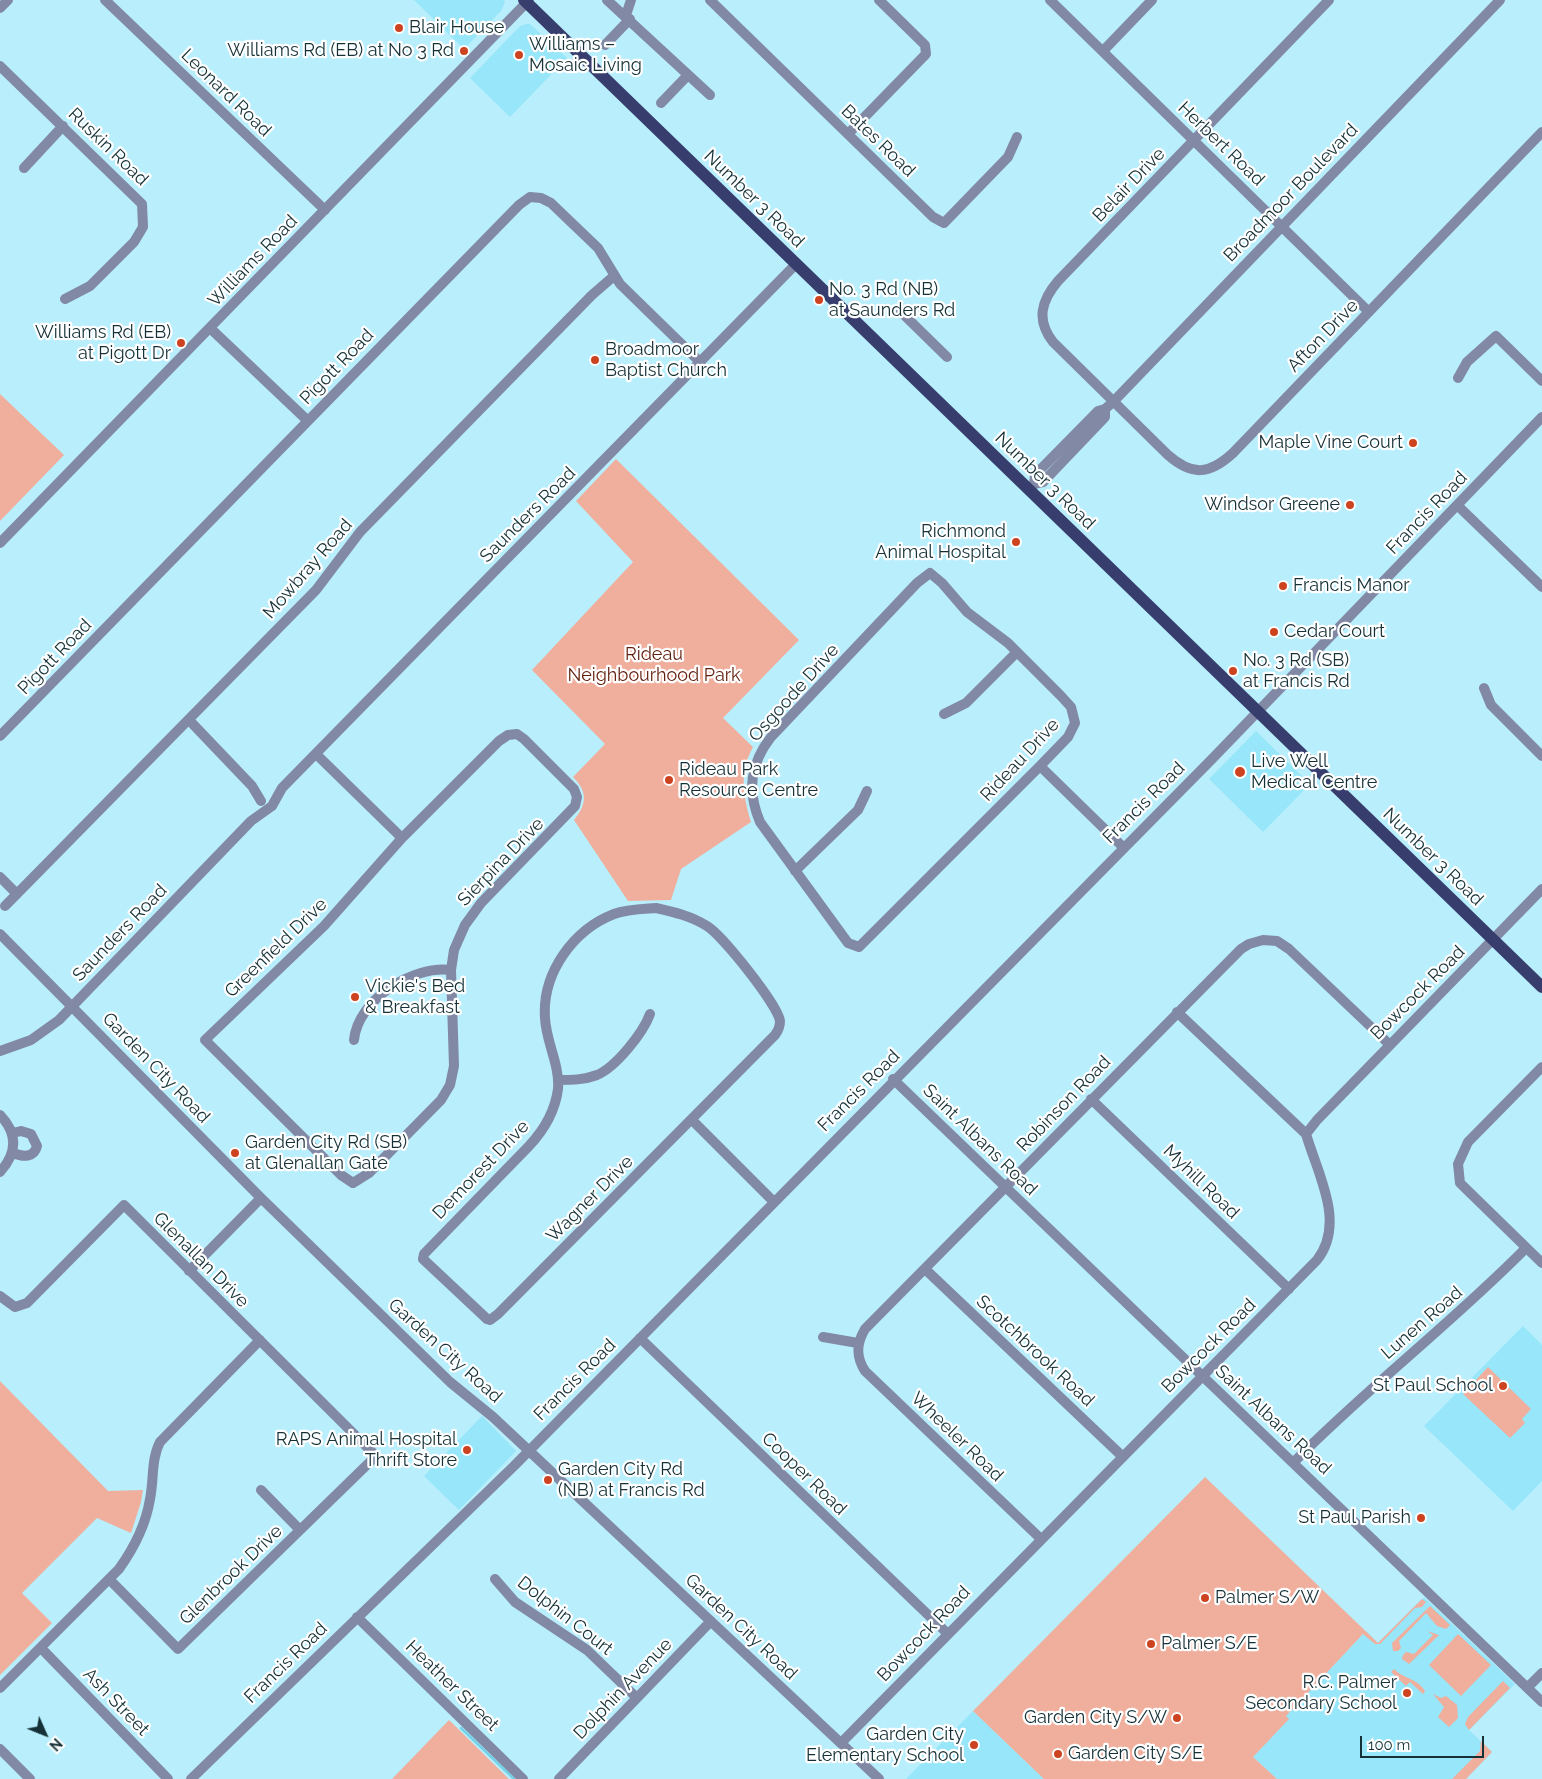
<!DOCTYPE html>
<meta charset="utf-8">
<style>
body{margin:0}
#map{position:relative;width:1542px;height:1779px;overflow:hidden;background:#b9eefc;font-family:Raleway,sans-serif}
canvas{display:block}
.north{position:absolute;left:20px;top:1709px;width:50px;height:50px;-webkit-text-stroke:4px #fff;paint-order:stroke;rotate:134deg;font-size:14px;font-weight:700;line-height:20px;text-align:center;color:#153137}
.north::after{content:'';display:block;margin:auto;width:18px;height:22px;background:#153137;clip-path:polygon(50% 0,100% 100%,50% 72%,0 100%)}
.scale{position:absolute;left:1360px;top:1736px;width:124px;height:22px;box-sizing:border-box;border:2px solid #153137;border-top:0;padding-left:6px;font-size:15px;line-height:18px;white-space:nowrap;color:#153137;-webkit-text-stroke:4px #fff;paint-order:stroke}
</style>
<div id="map">
<canvas width="1542" height="1779"></canvas>
<div class="north">N</div>
<div class="scale">100 m</div>
</div>
<script>
const ctx = document.querySelector('canvas').getContext('2d');
ctx.lineJoin = 'round';
function paint(path, color) {
  ctx.fillStyle = color;
  ctx.fill(path, 'evenodd');
}
function trace(path, color, width, dash) {
  ctx.strokeStyle = color;
  ctx.lineWidth = width;
  ctx.lineCap = dash ? 'butt' : 'round';
  ctx.setLineDash(dash || []);
  ctx.stroke(path);
}
function drawText(font, color, halo, rows, align = 'center') {
  ctx.font = font + ' Raleway,sans-serif';
  ctx.lineWidth = 4.5;
  ctx.setLineDash([]);
  ctx.textBaseline = 'middle';
  ctx.strokeStyle = halo;
  ctx.fillStyle = color;
  for (const [text, x, y, turn = 0] of rows) {
    ctx.save();
    ctx.translate(x, y);
    ctx.rotate((+turn || 0) * Math.PI / 180);
    ctx.textAlign = isNaN(turn) ? turn : align;
    if (halo) ctx.strokeText(text, 0, 0);
    ctx.fillText(text, 0, 0);
    ctx.restore();
  }
}
const built = new Path2D(`
 M414,0H504L505,2L501,11L464,49Z
 M526,24H530L567,58L510,117L470,78L520,26Z
 M1256,731L1310,784L1263,832L1209,779Z
 M1523,1326L1542,1345V1481L1513,1511L1424,1426Z
 M482,1416L516,1451L459,1510L424,1476Z
 M1424,1597L1515,1684L1469,1730L1492,1752L1466,1779H1277L1253,1757L1288,1719L1285,1716L1366,1631L1378,1643Z
 M973,1711L1044,1779H906Z`);
const green = new Path2D(`
 M0,394L64,455L0,521Z
 M616,459L799,640L723,718L753,747C739,772 743,795 751,822L681,869L671,900L628,901L574,820C587,804 588,792 573,777L605,744L532,670L633,562L576,501Z
 M1488,1367L1531,1409L1522,1419L1525,1423L1510,1438L1463,1394Z
 M0,1381L108,1491L143,1490L141,1502L131,1533L97,1518L22,1593L52,1623L0,1675Z
 M1205,1477L1378,1643L1422,1599L1426,1602L1422,1607L1415,1608L1380,1644H1375L1363,1634L1286,1716L1289,1719L1253,1757L1277,1779H1044L973,1711Z
 M1430,1606L1450,1625L1446,1629L1437,1626L1426,1613L1399,1641L1401,1648L1398,1651H1393L1392,1643Z
 M1427,1631L1439,1635L1409,1664L1402,1659L1403,1655L1406,1652L1414,1654L1433,1635Z
 M1458,1634L1491,1665L1461,1696L1429,1665Z
 M1394,1669C1404,1679 1417,1678 1425,1691L1423,1694L1410,1682L1406,1686L1391,1672Z
 M1503,1681L1510,1688L1469,1730L1465,1724L1468,1717Z
 M1433,1694L1441,1698L1446,1696L1457,1705L1458,1718L1449,1727L1438,1717L1444,1707Z
 M449,1720L509,1779H392Z
 M1481,1741L1492,1752L1466,1779H1452L1480,1751Z`);
const stream = new Path2D(`
 M461,1728L514,1779`);
const minor = new Path2D(`
 M105,0L325,210
 M607,0L710,95
 M710,0L933,217L944,223L1008,157L1017,137
 M1050,0L1369,312
 M1329,0L1058,281C1041,301 1036,320 1053,342L1168,455C1192,476 1209,475 1233,453L1542,132
 M0,8L8,0
 M626,15L631,0
 M605,45L630,19
 M1103,51L1152,0
 M0,66L142,204L143,227L134,242L90,286L65,299
 M661,103L688,75
 M848,134L926,54L925,45L879,0
 M24,168L63,126
 M901,312L947,357
 M210,328L308,421
 M1458,378L1467,362L1496,336L1542,381
 M1034,484L1043,482L1105,417V409
 M1028,489L1034,484L1035,475L1098,411L1105,409L1113,402L1500,0
 M1457,505L1542,587
 M0,543L529,0
 M930,573L942,583L967,612L1008,643L1061,696L1071,707L1075,723L1068,737L1040,766L859,947L848,943L760,822C747,791 750,764 771,737L917,583Z
 M1484,688L1491,705L1542,756
 M944,714L966,703L1017,652
 M189,720L252,786L261,801
 M517,734L524,739L574,789L577,797L575,806L481,903L465,925L454,950L451,970L454,1066L450,1085L441,1100L369,1173L353,1183L341,1175L205,1040L324,926L402,838L499,741L508,735Z
 M0,736L519,205L530,197L541,198L551,203L598,248L620,284L701,363
 M316,754L402,838
 M1040,766L1123,847
 M795,871L858,810L867,791
 M0,877L17,894
 M5,906L316,590L360,532L592,295L614,276
 M656,908C674,912 691,916 707,926C722,935 778,1005 780,1021C780,1026 778,1031 775,1035L498,1314L490,1320L487,1319L423,1259L424,1254L529,1146C544,1130 555,1112 558,1089C560,1065 546,1042 545,1018C542,973 573,930 614,914C627,909 642,909 656,908Z
 M0,934L261,1198L450,1382L493,1417L879,1779
 M1177,1012L1306,1134
 M354,1040C358,1000 412,965 451,970
 M0,1051L31,1040L59,1020L251,821L272,806L282,788L796,264
 M1542,1067L1468,1142L1458,1164L1460,1183L1542,1263
 M893,1079L1542,1702
 M558,1080C571,1080 584,1080 597,1075C616,1067 643,1033 650,1014
 M1091,1099L1289,1289
 M0,1115C18,1134 17,1153 0,1172
 M692,1120L773,1201
 M13,1153C23,1157 34,1158 37,1146L31,1134L21,1131L13,1133
 M925,1269L1123,1457
 M189,1271L261,1198
 M0,1296L15,1307L27,1303L124,1205L376,1456L178,1649L110,1580
 M823,1337L858,1343
 M640,1338L947,1633
 M1294,1462C1368,1387 1452,1323 1526,1248
 M261,1490L300,1530
 M1041,1539L865,1371C856,1357 856,1344 865,1329L1241,949L1249,944L1263,940L1277,941L1289,949L1390,1045
 M495,1579L515,1602L587,1650L637,1698
 M357,1617L523,1779
 M41,1648L168,1779
 M1528,1687L1542,1673
 M0,1688L119,1569C134,1548 146,1524 150,1499C154,1480 151,1459 160,1442L260,1340
 M841,1743L1317,1260C1346,1223 1318,1175 1306,1134L1317,1120L1542,889
 M0,1749L30,1779
 M191,1779L514,1466L1213,758L1542,417
 M559,1779L711,1621`);
const major = new Path2D(`
 M524,0L1542,987`);
const markers = [
 [399,28,5,"#cd4320"],
 [464,51,5,"#cd4320"],
 [519,55,5,"#cd4320"],
 [819,300,5,"#cd4320"],
 [181,343,5,"#cd4320"],
 [595,360,5,"#cd4320"],
 [1413,443,5,"#cd4320"],
 [1350,505,5,"#cd4320"],
 [1016,542,5,"#cd4320"],
 [1283,586,5,"#cd4320"],
 [1274,632,5,"#cd4320"],
 [1233,671,5,"#cd4320"],
 [1240,772,6,"#cd4320"],
 [669,780,5,"#cd4320"],
 [355,997,5,"#cd4320"],
 [235,1153,5,"#cd4320"],
 [1503,1386,5,"#cd4320"],
 [467,1450,5,"#cd4320"],
 [548,1480,5,"#cd4320"],
 [1421,1518,5,"#cd4320"],
 [1205,1598,5,"#cd4320"],
 [1151,1644,5,"#cd4320"],
 [1407,1693,5,"#cd4320"],
 [1177,1718,5,"#cd4320"],
 [974,1745,5,"#cd4320"],
 [1058,1754,5,"#cd4320"]
];
const poiNames = [
 ["Blair House",409,28],
 ["Williams –",529,45],
 ["Mosaic Living",529,66],
 ["Williams Rd (EB) at No 3 Rd",454,51,"right"],
 ["No. 3 Rd (NB)",829,290],
 ["at Saunders Rd",829,311],
 ["Williams Rd (EB)",171,333,"right"],
 ["at Pigott Dr",171,354,"right"],
 ["Broadmoor",605,350],
 ["Baptist Church",605,371],
 ["Maple Vine Court",1403,443,"right"],
 ["Windsor Greene",1340,505,"right"],
 ["Richmond",1006,532,"right"],
 ["Animal Hospital",1006,553,"right"],
 ["Francis Manor",1293,586],
 ["Cedar Court",1284,632],
 ["No. 3 Rd (SB)",1243,661],
 ["at Francis Rd",1243,682],
 ["Live Well",1251,762],
 ["Medical Centre",1251,783],
 ["Rideau Park",679,770],
 ["Resource Centre",679,791],
 ["Vickie's Bed",365,987],
 ["& Breakfast",365,1008],
 ["Garden City Rd (SB)",245,1143],
 ["at Glenallan Gate",245,1164],
 ["St Paul School",1493,1386,"right"],
 ["RAPS Animal Hospital",457,1440,"right"],
 ["Thrift Store",457,1461,"right"],
 ["Garden City Rd",558,1470],
 ["(NB) at Francis Rd",558,1491],
 ["St Paul Parish",1411,1518,"right"],
 ["Palmer S/W",1215,1598],
 ["Palmer S/E",1161,1644],
 ["R.C. Palmer",1397,1683,"right"],
 ["Secondary School",1397,1704,"right"],
 ["Garden City S/W",1167,1718,"right"],
 ["Garden City",964,1735,"right"],
 ["Elementary School",964,1756,"right"],
 ["Garden City S/E",1068,1754]
];
const streetNames = [
 ["Leonard Road",226,93,44],
 ["Bates Road",878,141,44],
 ["Herbert Road",1221,144,44],
 ["Ruskin Road",108,147,44],
 ["Belair Drive",1129,185,-46],
 ["Broadmoor Boulevard",1291,193,-46],
 ["Number 3 Road",754,199,44],
 ["Williams Road",253,261,-46],
 ["Afton Drive",1323,336,-46],
 ["Pigott Road",337,367,-46],
 ["Number 3 Road",1045,481,44],
 ["Francis Road",1427,513,-46],
 ["Saunders Road",528,515,-45],
 ["Mowbray Road",308,569,-49],
 ["Pigott Road",55,657,-46],
 ["Osgoode Drive",794,693,-48],
 ["Rideau Drive",1020,760,-47],
 ["Francis Road",1144,803,-45],
 ["Number 3 Road",1433,857,44],
 ["Sierpina Drive",501,862,-46],
 ["Saunders Road",120,933,-46],
 ["Greenfield Drive",276,948,-44],
 ["Bowcock Road",1418,993,-45],
 ["Garden City Road",156,1068,46],
 ["Francis Road",859,1091,-45],
 ["Robinson Road",1064,1104,-46],
 ["Saint Albans Road",980,1140,44],
 ["Demorest Drive",481,1170,-46],
 ["Myhill Road",1201,1182,44],
 ["Wagner Drive",590,1199,-45],
 ["Glenallan Drive",201,1260,45],
 ["Lunen Road",1422,1323,-41],
 ["Bowcock Road",1209,1346,-45],
 ["Garden City Road",445,1351,42],
 ["Scotchbrook Road",1035,1351,43],
 ["Francis Road",575,1380,-45],
 ["Saint Albans Road",1273,1420,43],
 ["Wheeler Road",957,1437,44],
 ["Cooper Road",804,1474,44],
 ["Glenbrook Drive",231,1575,-44],
 ["Dolphin Court",565,1616,38],
 ["Garden City Road",741,1627,43],
 ["Bowcock Road",924,1634,-46],
 ["Francis Road",286,1663,-44],
 ["Heather Street",452,1686,44],
 ["Dolphin Avenue",623,1689,-46],
 ["Ash Street",116,1702,46]
];
const parkNames = [
 ["Rideau",654,655],
 ["Neighbourhood Park",654,676]
];
paint(built, '#97e6f9');
paint(green, '#f0ae9d');
trace(stream, '#73d2e8', 2.5);
trace(minor, '#8289a5', 10);
trace(major, '#373e6e', 12);
for (const [x, y, r, color] of markers) {
  const dot = new Path2D();
  dot.arc(x, y, r, 0, 2 * Math.PI);
  ctx.fillStyle = color;
  ctx.fill(dot);
  trace(dot, '#fff', 2);
}
drawText('18px', '#153137', '#fff', poiNames, 'left');
drawText('18px', '#153137', '#fff', streetNames);
drawText('18px', '#611f0e', '#fff', parkNames);
</script>
